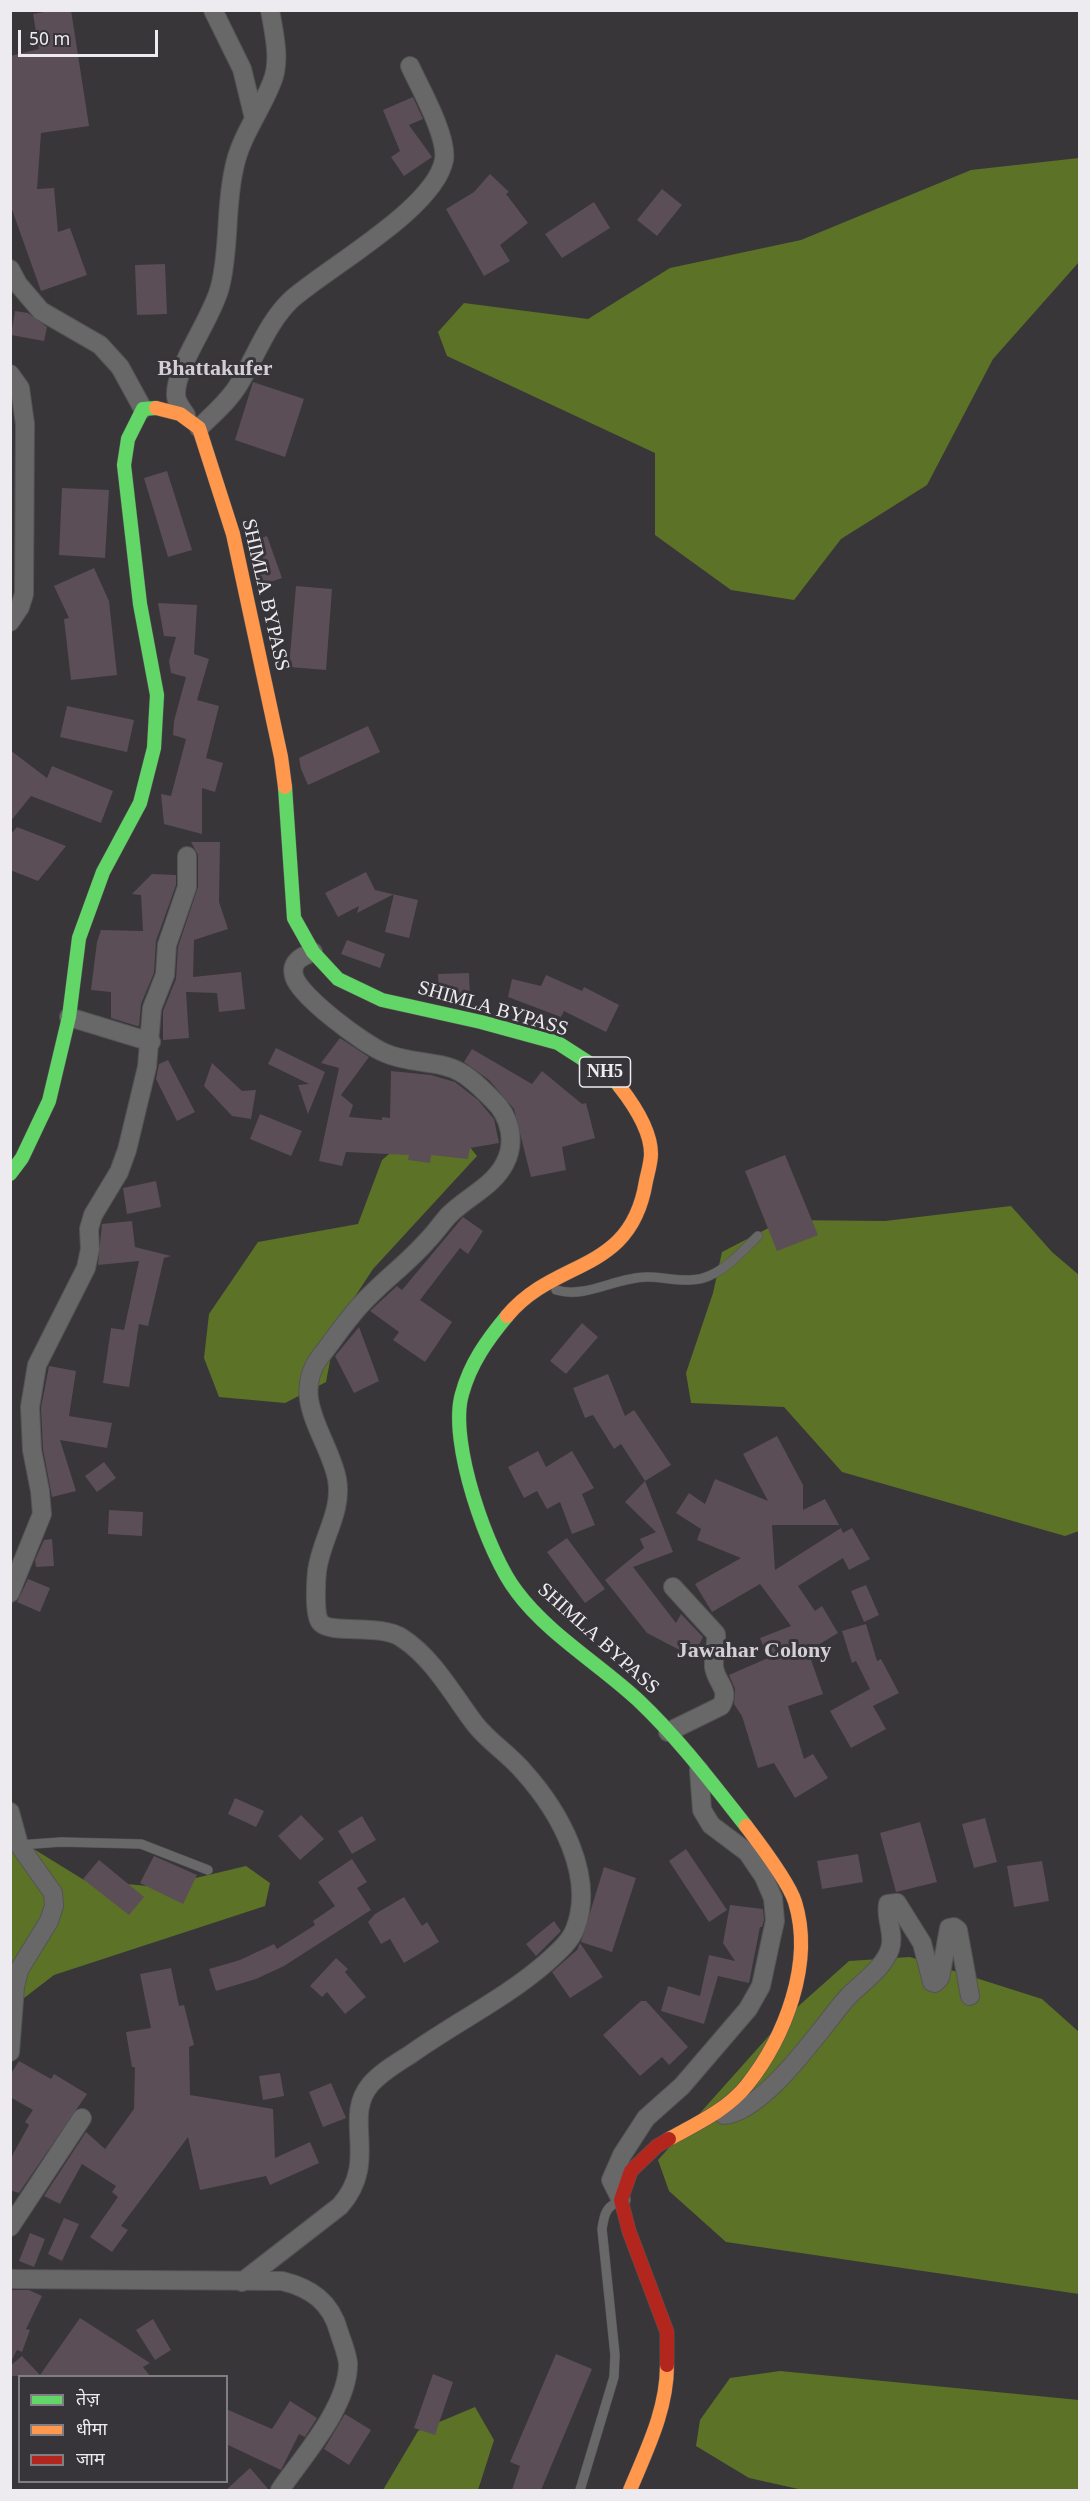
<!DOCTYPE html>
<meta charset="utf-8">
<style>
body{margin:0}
#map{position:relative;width:1090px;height:2501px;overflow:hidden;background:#383639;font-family:Georgia,"Noto Sans Devanagari",serif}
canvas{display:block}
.frame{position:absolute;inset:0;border:12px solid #edebef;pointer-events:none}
.legend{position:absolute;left:18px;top:2375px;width:210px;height:108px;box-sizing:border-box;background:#38353a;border:2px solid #807e82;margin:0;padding:8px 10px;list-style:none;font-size:18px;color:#edebef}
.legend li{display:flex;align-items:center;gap:12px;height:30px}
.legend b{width:30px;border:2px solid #807e82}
.scale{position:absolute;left:18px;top:30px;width:140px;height:27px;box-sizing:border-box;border:3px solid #edebef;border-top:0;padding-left:8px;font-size:18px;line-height:21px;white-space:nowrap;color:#edebef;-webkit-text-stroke:4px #38353a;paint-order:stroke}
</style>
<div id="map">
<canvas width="1090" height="2501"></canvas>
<div class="frame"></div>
<ul class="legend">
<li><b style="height:8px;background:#63d668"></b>तेज़</li>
<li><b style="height:8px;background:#ff974d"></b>धीमा</li>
<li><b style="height:8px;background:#b3261e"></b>जाम</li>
</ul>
<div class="scale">50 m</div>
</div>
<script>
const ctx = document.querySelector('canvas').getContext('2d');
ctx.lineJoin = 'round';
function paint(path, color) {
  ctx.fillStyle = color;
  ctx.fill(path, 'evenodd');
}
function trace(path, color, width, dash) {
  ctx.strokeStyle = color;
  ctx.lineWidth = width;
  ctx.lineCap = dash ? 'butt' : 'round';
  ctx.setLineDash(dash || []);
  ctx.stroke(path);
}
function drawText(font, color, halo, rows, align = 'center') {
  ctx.font = font + ' Georgia,serif';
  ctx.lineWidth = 6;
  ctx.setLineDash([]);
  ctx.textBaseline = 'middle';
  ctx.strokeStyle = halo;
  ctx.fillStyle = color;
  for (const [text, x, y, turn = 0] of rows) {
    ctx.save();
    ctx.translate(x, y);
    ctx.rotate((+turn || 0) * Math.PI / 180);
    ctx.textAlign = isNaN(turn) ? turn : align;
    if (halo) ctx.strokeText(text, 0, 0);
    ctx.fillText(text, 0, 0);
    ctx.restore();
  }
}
const forest = new Path2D(`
 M1079,158V262L993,359L927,485L841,539L794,600L731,590L655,535V453L447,356L438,332L464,303L588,319L670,268L801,240L971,170Z
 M415,1132L460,1135L477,1156L373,1269L337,1324L326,1382L285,1403L219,1397L204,1358L209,1314L258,1242L358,1224L382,1160Z
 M1011,1206L1052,1252L1079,1275V1531L1065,1536L842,1472L784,1407L691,1403L686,1373L713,1293L722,1252L784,1220L885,1221Z
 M10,1810L24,1843L84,1880L158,1887L246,1866L270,1883L265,1906L54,1975L11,2008Z
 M910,1957L1042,1999L1079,2032V2294L726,2242L669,2191L658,2160L784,2019L849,1961Z
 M780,2371L1079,2400V2490H803L749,2478L696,2446L700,2420L730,2378Z
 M475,2407L494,2440L478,2490H383L418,2431Z`);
const building = new Path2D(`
 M55,10H71L89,126L41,133L37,189L54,188L58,232L70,228L87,275L41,291L10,204V56L39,49L33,14Z
 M413,97L423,119L409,125L432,157L404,176L391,157L400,151L383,110Z
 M490,174L509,192L506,194L528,223L500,245L510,261L484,276L446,209L474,192Z
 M662,189L682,205L657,236L637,220Z
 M594,202L610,228L562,258L545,234Z
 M165,264L167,314L137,315L135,265Z
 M15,311L28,313L47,327L44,341L11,335Z
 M253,382L304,399L285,457L235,440Z
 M167,471L192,550L168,557L144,478Z
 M62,488L109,490L105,558L59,555Z
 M267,536L282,578L262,585L253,541Z
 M94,568L109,601L117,675L71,680L64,619L69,618L54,586Z
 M296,586L332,589L326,670L289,667Z
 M158,603L197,605L194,654L209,659L197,700L219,706L206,758L223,763L215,792L202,788V834L164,824L161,794L171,796L186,739L173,735L174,721L186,677L171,673L169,661L176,637L164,636Z
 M67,706L134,720L127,752L60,737Z
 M368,726L380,752L308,785L301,769L299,758Z
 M10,750L47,778L52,766L113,791L101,823L31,796L10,822Z
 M17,827L66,846L38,881L10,870V835Z
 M191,842H220L219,902L228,929L194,940L193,977L241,972L245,1009L219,1012L217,993L186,992L189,1038L163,1040V1011L176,979L178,947L198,887V855Z
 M366,872L375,890L418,900L409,938L385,932L394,894L357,913L359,906L338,917L325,893Z
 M152,874L176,875V885L156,941L154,973L141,1004L139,1026H137L111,1018V992L91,990L97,942L101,930L143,931L141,895L132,894Z
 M347,940L385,954L380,968L341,954Z
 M469,973L470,1001L439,994L438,974Z
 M546,975L582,991L584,987L619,1005L606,1032L564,1011L561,1017L508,997L512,979L541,986Z
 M340,1038L369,1057L341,1095L353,1105L349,1117L382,1120V1117L390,1118L391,1071L431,1075L455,1082L478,1100L494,1119L499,1143L470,1148L468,1159L431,1155L430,1163L408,1160L409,1155L346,1152L342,1166L319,1161L339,1068L321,1063Z
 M276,1048L325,1072L308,1114L298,1085L309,1084L268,1064Z
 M472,1049L532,1084L542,1071L582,1104L586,1103L595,1138L562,1147L566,1170L531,1177L514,1109L489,1080L464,1062Z
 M168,1060L195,1112L177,1121L156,1079L159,1064Z
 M212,1063L242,1091L256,1090L251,1119L232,1116L204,1086Z
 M260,1114L302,1131L291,1156L250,1139Z
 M785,1155L818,1235L777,1251L745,1171Z
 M156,1181L161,1207L127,1214L123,1188Z
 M463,1217L483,1231L468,1254L460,1248L420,1300L452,1322L425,1362L393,1340L399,1332L370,1311L397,1286L402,1290Z
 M132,1221L135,1247L171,1256L164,1258L148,1326L139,1324L129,1387L103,1383L111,1328L124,1330L139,1261L98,1265L102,1224Z
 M582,1323L598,1337L566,1374L550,1361Z
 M359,1327L379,1381L354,1393L335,1356Z
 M49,1366L76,1371L69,1416L112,1423L107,1448L60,1440L76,1491L52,1497L43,1449L41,1408Z
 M608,1374L625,1416L634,1410L671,1465L645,1481L673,1552L633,1567L676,1623L681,1614L703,1637L693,1657L647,1633L605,1580L644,1548L640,1539L656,1532L625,1502L645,1481L621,1444L614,1449L593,1415L585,1418L573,1388Z
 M777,1436L803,1485V1510L825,1499L839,1525H772L775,1570L841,1528L843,1533L852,1528L870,1559L849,1570L843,1558L798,1586L815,1611L822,1606L838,1633L808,1651L823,1694L788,1706L804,1759L813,1754L828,1778L795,1798L774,1763L758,1768L742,1716L734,1704L735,1689L729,1675L768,1658L760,1638L791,1626L760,1584L712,1612L695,1584L741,1558L697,1540L701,1529L676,1513L689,1493L705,1504L715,1479L768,1501L743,1454Z
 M538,1451L546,1467L572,1451L594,1488L582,1494L595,1525L572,1534L560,1502L547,1509L537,1491L524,1498L508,1467Z
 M104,1462L116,1478L97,1492L85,1476Z
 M109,1510L143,1512L142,1536L108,1534Z
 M567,1538L605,1589L585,1603L547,1552Z
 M52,1539L54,1566L36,1567L35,1560L44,1540Z
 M28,1579L50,1588L40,1612L17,1602Z
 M866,1585L879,1615L864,1622L851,1591Z
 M866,1624L877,1661L881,1659L899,1693L873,1706L886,1729L851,1748L830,1711L870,1689L856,1661L852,1663L842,1631Z
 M235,1798L264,1811L256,1827L228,1814Z
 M301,1815L324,1839L300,1860L278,1836Z
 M362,1816L376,1840L352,1854L338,1831Z
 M985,1818L997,1862L974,1868L962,1824Z
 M920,1822L937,1882L896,1892L880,1833Z
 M686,1849L727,1910L709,1922L669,1861Z
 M858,1854L863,1882L822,1889L817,1861Z
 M154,1856L197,1875L183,1904L140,1883Z
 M352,1859L367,1882L357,1888L371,1910L284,1966L256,1979L216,1991L209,1969L240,1960L274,1944L277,1949L315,1925L313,1921L335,1906L318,1882Z
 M99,1860L144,1897L129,1915L83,1879Z
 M1042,1861L1049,1901L1014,1907L1007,1866Z
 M604,1867L636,1878L612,1952L581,1942Z
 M404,1897L422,1926L427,1922L439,1942L404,1963L390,1939L381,1944L368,1922L375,1914Z
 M730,1905L763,1909L764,1920L762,1927H760L749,1983L718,1976L704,2024L661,2011L668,1986L700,1996L709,1955L735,1961L723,1943Z
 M554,1921L561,1931L536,1956L526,1944Z
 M580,1943L603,1977L570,1998L552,1972L577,1950Z
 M336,1958L348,1969L345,1972L366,1997L345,2014L327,1992L322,1997L310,1986Z
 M171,1968L179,2006L184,2005L194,2045L189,2047L190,2095L273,2109L275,2158L310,2142L319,2163L270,2185L266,2176L200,2190L188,2137L121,2226L128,2230L112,2252L90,2237L118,2197L112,2192L116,2186L82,2164L60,2204L44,2196L86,2132L105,2149L134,2109L135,2067H132L126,2032L151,2028L140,1974Z
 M641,2001H646L688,2047L669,2065L662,2057L640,2076L603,2035Z
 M19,2061L51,2079L54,2074L87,2094L19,2193L10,2190V2164L13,2154L29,2125L25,2122L33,2110L10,2097V2075Z
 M280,2073L284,2096L263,2100L259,2076Z
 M331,2083L346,2118L323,2127L309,2092Z
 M64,2218L79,2224L62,2261L48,2254Z
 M30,2233L45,2239L34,2267L19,2261Z
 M10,2290H29L42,2296L26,2329L30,2330L22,2352L17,2350L10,2363Z
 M80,2318L150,2363L143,2367L150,2376H10V2366L22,2356L40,2375Z
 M153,2319L171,2350L155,2360L136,2330Z
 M556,2354L592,2369L541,2490H512L520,2466L510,2462Z
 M433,2374L453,2382L435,2435L414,2428Z
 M290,2401L317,2418L305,2437L299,2434L281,2470L226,2444V2409L272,2429Z
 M345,2414L371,2430L349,2465L324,2449Z
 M250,2468L269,2490H226Z`);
const lane = new Path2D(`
 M556,1290C587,1299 615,1277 647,1277C667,1277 692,1285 711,1275C729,1267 744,1249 758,1236
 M19,1845L61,1842L141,1844L208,1870
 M580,2490L614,2377L615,2355L602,2229C604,2217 605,2208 616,2203`);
const street = new Path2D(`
 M213,10L242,69L254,118
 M10,269L18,284L41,311L100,345L120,367L143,409
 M10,374L20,388L25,424L24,594L20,607L10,622
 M186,415C182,409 176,402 176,395C175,366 212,319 220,287C230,248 225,208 234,169C240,137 260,113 272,82C281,61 274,33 270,10
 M199,428C213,414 229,401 239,384C256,356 268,321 292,299C330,266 435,208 444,160C448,137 420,88 410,66
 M69,1017L151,1042
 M10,1593L42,1514L40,1491L32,1450L30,1407L37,1365L86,1268L90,1249L89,1229L93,1215L119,1172L127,1150L147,1067L152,1008L165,975L167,945L187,887V856
 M668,1732L721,1706C731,1689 716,1683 714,1667C713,1656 717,1645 716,1634L673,1587
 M10,1812L19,1845L53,1893L54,1906L49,1921L19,1970L15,1987L10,2052
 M724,2115C765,2111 819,2031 845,2000C859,1984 883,1970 890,1949C895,1933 885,1919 888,1904L897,1903L922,1943L932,1982L935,1983L940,1978L949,1928L954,1927L958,1930L970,1996
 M621,2200L611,2180L622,2155L646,2118L682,2086L748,2009L761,1986L771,1939L775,1921L773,1898L764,1877L747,1852L711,1825L702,1810L699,1770
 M10,2227L82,2118
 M10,2279L282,2281C311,2288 331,2302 339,2332C342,2342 347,2353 348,2363C349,2406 303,2456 280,2490
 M242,2282L340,2206C380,2161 342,2119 370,2085C381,2072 397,2063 411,2054C456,2022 506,1998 547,1962C558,1952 570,1942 575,1929C596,1876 559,1811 524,1772C509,1754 489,1742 475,1724C453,1695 433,1658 402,1638C381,1623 329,1635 320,1622C314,1615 316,1580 317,1571C321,1539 343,1512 337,1479C329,1438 289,1398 320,1357C331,1343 341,1328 352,1315C373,1288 403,1268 426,1242C434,1234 441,1224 448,1216C466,1197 493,1187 505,1163C516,1142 510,1116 493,1100C483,1090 473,1079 460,1072C438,1060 409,1064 385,1053C365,1045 299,996 294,976C290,961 303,956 313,952`);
const fast = new Path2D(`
 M285,787L294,918L313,952L338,979L382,1000L481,1022L558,1043L614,1079L620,1087
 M10,1174L22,1158L49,1101L69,1017L79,938L103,872L140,803L154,748L157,695L140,604L124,465L128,439L143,409L156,408
 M507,1316C487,1340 470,1364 462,1394C448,1441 488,1555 517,1592C548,1634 602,1666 639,1701C679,1739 712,1783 746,1826`);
const slow = new Path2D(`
 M156,408L180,414L199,428L233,534L281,757L285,787
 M507,1316C556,1257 631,1275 646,1181C648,1172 651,1162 651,1154C651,1130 634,1105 620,1087
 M669,2139C696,2124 727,2110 747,2085C785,2037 814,1963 795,1902C789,1883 759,1843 746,1826
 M630,2490C647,2449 667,2410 667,2365`);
const jam = new Path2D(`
 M667,2365V2332L629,2231L621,2200L631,2171L657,2146L669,2139`);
const shields = [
 [605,1072,51]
];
const shieldNames = [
 ["NH5",605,1072]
];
const streetNames = [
 ["SHIMLA BYPASS",265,595,77],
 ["SHIMLA BYPASS",493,1009,16],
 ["SHIMLA BYPASS",598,1639,42]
];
const quarterNames = [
 ["Bhattakufer",215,369],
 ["Jawahar Colony",754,1651]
];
paint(forest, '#5c7227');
paint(building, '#5b4e57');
trace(lane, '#555455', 10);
trace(street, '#555455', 20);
trace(fast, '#555455', 15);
trace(slow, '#555455', 15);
trace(jam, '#555455', 15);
trace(lane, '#686869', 9);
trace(street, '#686869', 18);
trace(fast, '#63d668', 14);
trace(slow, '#ff974d', 14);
trace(jam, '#b3261e', 14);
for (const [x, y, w] of shields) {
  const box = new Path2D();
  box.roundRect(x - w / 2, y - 15, w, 30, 4.5);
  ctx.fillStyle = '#38353a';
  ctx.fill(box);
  trace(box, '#edebef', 1.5);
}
drawText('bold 18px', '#edebef', null, shieldNames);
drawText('20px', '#edebef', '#38353a', streetNames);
drawText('bold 22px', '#d3cfd5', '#38353a', quarterNames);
</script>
